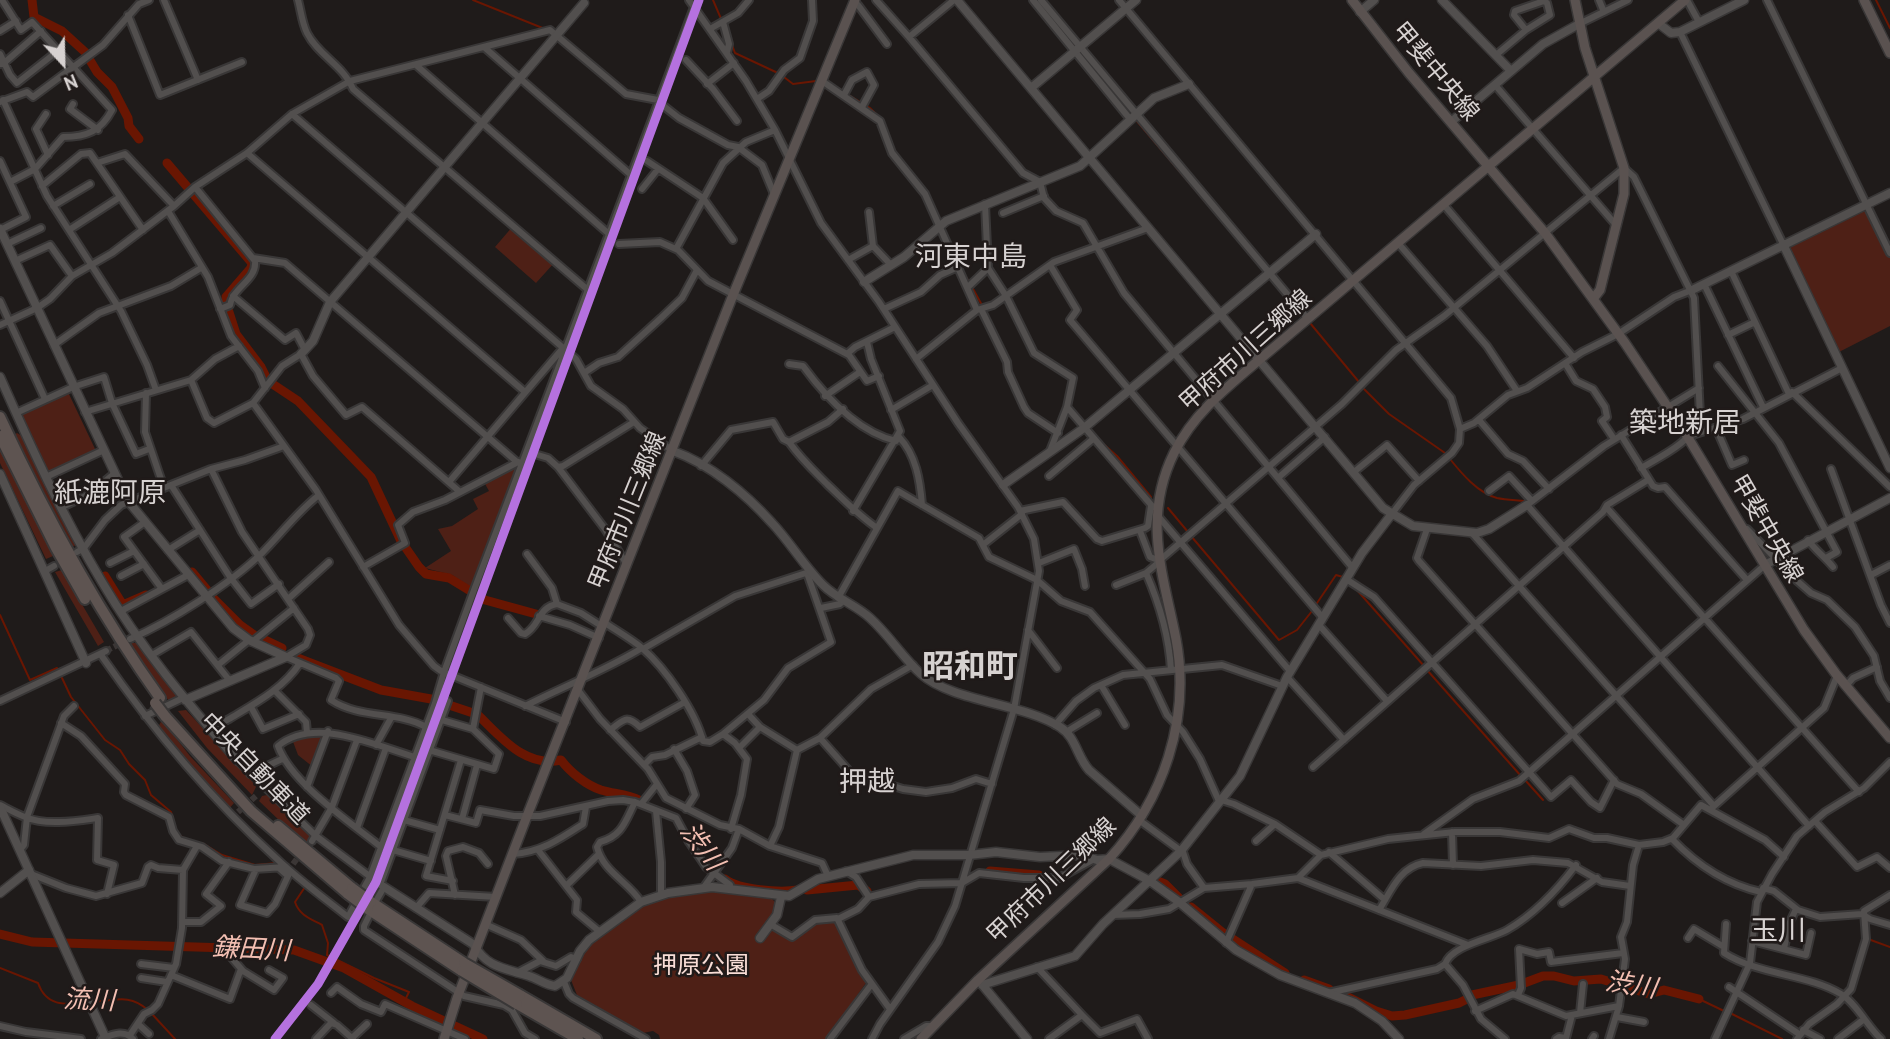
<!DOCTYPE html>
<meta charset="utf-8">
<style>
body{margin:0}
#map{position:relative;width:1890px;height:1039px;overflow:hidden;background:#1f1b1a;font-family:"PT Sans",sans-serif}
canvas{display:block}
.north{position:absolute;left:28px;top:28px;width:70px;height:70px;-webkit-text-stroke:5px #201a19;paint-order:stroke;rotate:158deg;font-size:19px;font-weight:700;line-height:28px;text-align:center;color:#d7d2d1}
.north::after{content:'';display:block;margin:auto;width:24px;height:32px;background:#d7d2d1;clip-path:polygon(50% 0,100% 100%,50% 72%,0 100%)}
</style>
<div id="map">
<canvas width="1890" height="1039"></canvas>
<div class="north">N</div>
</div>
<script>
const ctx = document.querySelector('canvas').getContext('2d');
ctx.lineJoin = 'round';
function paint(path, color) {
  ctx.fillStyle = color;
  ctx.fill(path, 'evenodd');
}
function trace(path, color, width, dash) {
  ctx.strokeStyle = color;
  ctx.lineWidth = width;
  ctx.lineCap = dash ? 'butt' : 'round';
  ctx.setLineDash(dash || []);
  ctx.stroke(path);
}
function drawText(font, color, halo, rows, align = 'center') {
  ctx.font = font + ' "PT Sans","Noto Sans JP",sans-serif';
  ctx.lineWidth = 5;
  ctx.setLineDash([]);
  ctx.textBaseline = 'middle';
  ctx.strokeStyle = halo;
  ctx.fillStyle = color;
  for (const [text, x, y, turn = 0] of rows) {
    ctx.save();
    ctx.translate(x, y);
    ctx.rotate((+turn || 0) * Math.PI / 180);
    ctx.textAlign = isNaN(turn) ? turn : align;
    if (halo) ctx.strokeText(text, 0, 0);
    ctx.fillText(text, 0, 0);
    ctx.restore();
  }
}
const green = new Path2D(`
 M1867,204L1890,253V326L1839,352L1783,245Z
 M513,226L555,262L536,283L495,247Z
 M68,392L96,451L48,474L20,415Z
 M17,433L22,436L76,545L70,548L14,435Z
 M0,450L53,556L46,559L0,463Z
 M517,465L471,589L452,575L425,568L451,551L438,529L452,526L478,509L473,499L489,491L484,482Z
 M62,570L104,642L98,646L55,572Z
 M132,643H137L177,696L169,701L127,645Z
 M186,710L251,780L256,787L252,795L207,748L178,711Z
 M162,720L190,756L234,803L228,810L157,729Z
 M326,733L313,767L298,755L292,739Z
 M267,795L310,836V840L304,844L259,801L262,796Z
 M710,891L770,897L778,905L777,912L766,925L792,939L811,924L834,920L837,922L866,983L826,1039H660L659,1035L653,1031L643,1033L577,995L571,980L587,948L633,911L647,903L675,894Z`);
const stream = new Path2D(`
 M473,0L545,29
 M713,0L722,21
 M1876,0L1890,28
 M1062,31L1075,46
 M731,42L735,53L780,74L793,84L816,81
 M1080,53L1131,113
 M847,94L870,108L879,117
 M1136,120L1210,207
 M907,166L927,192
 M963,272L969,282
 M972,287L983,307
 M1310,323L1359,382
 M1016,381L1023,399
 M1364,389L1389,414L1445,453
 M1100,441L1117,456L1151,497
 M1450,459C1462,474 1478,493 1497,498C1506,500 1516,500 1525,501
 M1168,508L1188,532
 M1191,536L1279,640L1297,630L1312,611
 M1356,589L1424,666
 M1315,606L1336,575L1343,577
 M0,615L30,680L57,668L58,670
 M1427,670L1521,776
 M62,678L71,697L105,740L120,750L129,764L145,780L151,795L171,812L174,822
 M1525,780L1543,800
 M178,834L185,839L204,844L222,855L255,865L277,863
 M305,887L295,902C299,915 311,919 322,925L328,943L327,955L374,978L409,992L404,1002
 M1868,939L1890,947
 M0,968L38,983C46,1006 64,1005 85,1003
 M1699,999L1724,1011
 M94,1002C117,1000 130,994 148,1010
 M1730,1013L1782,1039
 M152,1014L175,1039`);
const river = new Path2D(`
 M32,0L34,17L62,31L85,52L97,72L112,87L128,118L129,126L139,139
 M167,163L252,263L251,268L226,297V303L236,334L261,367L268,381L298,401L371,477L401,541L419,567L426,574L449,578L485,600L536,614
 M192,572L207,590
 M105,576L123,605L146,595
 M212,597L240,625L254,635
 M263,639L282,648
 M295,657L381,690L431,699L473,713
 M478,715C501,737 525,768 561,760C570,772 586,785 601,790C614,794 627,794 639,800
 M990,871L1039,875
 M725,879C739,890 780,893 798,890
 M1155,880L1165,884L1179,898
 M807,890L858,885L867,891
 M1191,907L1222,932L1285,973
 M0,934L32,942L294,950L344,968L412,1006L483,1039
 M1304,980L1329,989
 M1340,993L1376,1011L1392,1016L1405,1015L1459,1003L1465,1000
 M1472,995L1519,985L1543,976H1554L1574,981L1601,979L1649,994L1664,990L1699,999`);
const streetTunnel = new Path2D(`
 M106,651L123,642
 M238,812L257,795
 M293,864L302,852`);
const street = new Path2D(`
 M2,0L21,30L32,22L112,110C101,131 87,137 63,137L35,169L10,182
 M164,0L198,80
 M298,0C301,11 302,23 307,33C318,55 344,66 353,89L588,290
 M689,0L746,81L775,130L821,223L879,302L958,423L1018,507L1034,539L1039,571L1014,709L955,906L938,942L880,1024L872,1039
 M876,0L909,37L954,0
 M1033,0L1130,119
 M1041,0L1308,319
 M1119,0L1451,398L1460,429L1459,443L1452,453L1414,485L1391,515
 M1599,0L1604,12
 M1687,0L1699,22
 M1767,0L1890,253
 M854,3L858,5L887,44
 M128,15L160,95L242,62
 M723,22L729,44L727,52
 M1579,24L1628,0
 M710,29L738,13L749,0
 M0,31L16,21
 M1680,32L1783,244
 M909,37L1023,173L1040,182L1044,198L1056,211L1083,223L1124,293L1352,567
 M484,47L631,175
 M0,54L10,75L17,83L59,50
 M1496,55L1526,30L1550,15L1547,3L1544,1L1515,11L1514,15L1526,30
 M686,60L713,89L737,121
 M0,64L4,63L41,31
 M822,81L880,121L892,153L925,194L977,310
 M707,84L734,63
 M1495,85L1616,225
 M844,95L852,80L867,72L874,85L862,107
 M757,99L769,91L784,70L800,58L813,21L812,0
 M3,100L47,196L121,311L147,365L156,390
 M0,102L27,92L33,97L103,45L139,4L149,0
 M73,104L70,109L98,130
 M665,107L679,118L728,145L738,147L762,165L774,194
 M46,114L36,129L48,155
 M292,114L576,359L591,386L623,409L640,428L673,451
 M247,153L525,392
 M0,161L26,217L0,230
 M647,161L703,198L733,240
 M97,163L125,154L174,206
 M42,186L81,154L90,153L143,230
 M195,187L255,261C257,280 233,287 230,305L220,309
 M642,189L658,169
 M985,204L988,268L1006,296L1034,353L1073,378L1067,407L1050,451
 M1444,205L1574,358
 M53,206L90,184
 M168,211L208,277L231,336L258,371L265,388
 M869,212L873,246L891,265
 M1003,213L1044,196
 M69,230L120,197
 M609,234L694,7
 M1398,243L1487,346L1517,391
 M7,244L41,228
 M619,244L660,242L678,250L708,281L849,355L867,381L879,376
 M676,249L723,163L746,142L775,130
 M253,258L285,263L517,462
 M848,260L873,246
 M15,261L50,245L72,276
 M1050,265L1077,310L1070,320L1323,618
 M1731,271L1789,394
 M1704,284L1763,407
 M968,287L988,268
 M233,296L285,340L296,333L305,350
 M0,301L45,399
 M884,309L921,292L940,275L958,267
 M981,309L1007,362L1008,372L1024,407L1028,413L1058,433
 M0,325L37,308L50,299L72,276L112,253L174,206L195,187L247,153L292,114L350,81L550,30L626,94L658,100
 M1728,335L1755,322
 M54,345L99,313L171,286L201,268
 M847,354L855,347L895,327
 M916,359L977,310L993,305L1054,262L1148,228
 M1565,363L1576,381L1593,389L1605,407L1607,417L1602,421L1614,439
 M789,364L803,366C825,396 858,432 896,441
 M1718,366L1779,443L1837,552L1826,558
 M584,373L599,363L618,357L661,318L682,298L697,270
 M191,380L207,418L214,423L253,403L282,366L301,354L313,376L346,415L362,407L460,492
 M1699,388L1604,446L1527,505L1809,826
 M1792,392L1890,487
 M146,393L145,432L164,488
 M825,396L860,372
 M253,403L316,490L399,625L434,666L441,671L566,722
 M1067,407L1153,507
 M891,410L933,385
 M85,412L191,380L215,359L239,346
 M16,413L73,387L104,377L112,403L136,454L149,449
 M1479,420L1508,454L1523,461L1549,489
 M1716,428L1732,465L1744,460
 M1460,429L1474,423L1508,395L1527,388L1582,352L1618,334L1674,297L1692,290
 M1621,435L1653,486L1658,488L1665,487L1747,580
 M1689,436L1743,419L1842,368
 M899,437C916,455 920,480 922,505
 M789,442C801,459 813,470 827,484C844,500 857,514 877,528
 M538,455L548,458L558,467L563,466L634,422
 M701,466L731,430L773,422L783,439L789,442L828,422L843,409
 M558,467L605,529L627,565
 M211,469L242,532L308,629L310,635L306,645L286,657
 M1831,469L1881,605L1890,623
 M1354,472L1387,445L1419,481
 M1049,476L1093,439
 M46,477L104,450
 M1279,477L1325,437
 M449,482L563,348
 M171,485L230,577L251,604L279,584
 M1489,491L1509,476L1532,501
 M62,507L88,495L115,473
 M1606,507L1859,792
 M853,511L900,431L871,359L867,342
 M1020,511L1063,502L1097,539L1102,541L1145,528L1148,526L1151,506
 M1158,516L1290,671
 M145,522L124,537L162,589
 M1427,529L1417,558L1419,561L1617,784L1641,794L1684,825
 M1747,529L1795,579L1811,593L1827,600L1855,627L1874,656L1880,681L1890,698
 M1140,531L1150,557L1158,560
 M1472,533L1714,806
 M1808,540C1816,551 1825,557 1833,567
 M984,544L1022,514
 M168,550L200,530
 M77,552L84,548L105,520L121,505L211,469L245,460L284,446
 M527,554L552,588L557,604L581,613L603,627
 M1160,560L1342,404L1396,350L1444,316L1624,168L1634,177L1694,298L1700,415C1696,440 1662,456 1641,468
 M110,563L134,551
 M1039,563L1074,549L1082,569L1085,586
 M363,567L405,543L398,525L413,512L445,500L518,462
 M45,571L54,566
 M1146,573C1160,605 1169,635 1171,670
 M1871,575L1890,565
 M121,576L144,564
 M1346,579L1374,597L1551,797L1571,780L1591,802L1600,808L1614,780
 M1116,585L1146,573L1159,562
 M838,598L898,491L979,538L989,557L1037,580L1061,601L1090,612L1150,679L1167,715L1183,732L1200,759L1218,799L1234,804L1275,824L1321,855
 M288,599L329,562
 M821,608L840,604L843,601
 M121,611L188,575
 M539,616L570,625L599,638
 M508,618L521,633L525,634C540,626 538,607 557,604
 M605,623C617,631 631,639 642,648C666,669 695,711 703,741L710,742L723,734L735,743L747,759L741,795L731,829
 M1319,625L1387,701
 M1028,630L1057,668
 M130,639C171,621 230,584 262,553C282,533 297,512 319,495
 M252,642L294,608
 M643,649L735,596L809,572
 M101,655C153,730 210,798 277,859C299,880 324,898 348,917L370,877L435,703L444,672L474,590L609,234L416,65
 M152,655L191,632L230,681
 M286,657L336,678L339,681L331,700C360,719 397,711 426,727
 M218,665L249,640
 M1287,677L1344,740
 M1101,685L1125,725
 M1846,686L1853,678L1877,667
 M274,690L306,722L307,733
 M578,690L600,719L648,769L666,798L720,825L739,829L770,846L822,863L828,876
 M0,701L106,651
 M525,706C564,686 604,671 642,648
 M251,707L263,729L299,714
 M748,714L760,727L797,750
 M145,716L183,698
 M61,723L81,736L125,784L124,792L126,795L169,817L173,831L179,840L202,847L222,861L254,869L286,867
 M1055,725L1076,701L1094,688L1123,675L1222,665L1282,686
 M207,726C214,723 223,723 229,719C254,704 283,689 300,663
 M473,729L481,687
 M610,730C624,720 626,714 640,727L685,702
 M1066,732L1097,713
 M723,734L764,700L788,668L831,642L807,573
 M820,738L871,689L913,665
 M376,745L391,718
 M739,748L760,727
 M674,749L687,771L695,795L686,809
 M429,750L494,769L499,754L473,729L442,720
 M238,761L316,836L384,887L376,901
 M644,765L652,757L665,755L702,737
 M1313,767L1603,512L1607,505L1648,480
 M250,774L282,759
 M307,787L328,731
 M635,802C625,822 622,836 600,842L597,847C603,872 629,882 641,902
 M641,804L657,784
 M0,805C8,809 17,814 25,817C46,826 76,821 98,818L97,860L114,865L107,894
 M1713,807L1824,708L1837,676
 M656,811L661,862V895
 M445,815L476,823L480,810L514,816H540L608,801L623,800L635,802L676,818L689,842L706,867L730,885L729,889
 M462,819L477,765
 M404,820L440,830
 M1139,820L1181,851
 M1815,821L1857,867L1877,857L1890,868
 M357,828L386,748
 M1452,832L1453,865
 M1424,834L1473,799L1519,781L1765,565
 M1672,839C1697,865 1725,884 1761,892
 M312,841L332,807L357,740
 M1256,841L1275,824
 M770,846L779,827L797,750L820,738L851,773L903,789L926,792L952,788L976,779L992,784
 M381,847C350,822 291,783 278,746C315,716 374,745 415,757
 M1182,849L1187,864L1204,888
 M20,850L24,845L27,817L64,716L74,706
 M393,850L431,861
 M538,850L577,900L576,912L600,932
 M1329,852L1385,900
 M513,854C541,852 560,839 583,824L586,807
 M256,869L240,905L267,913L275,904L288,876L279,868
 M846,871L856,877L869,897L919,884L962,883L979,873L1024,878H1059L1094,859
 M31,874L66,888L96,896L142,883L148,867L151,865L158,868L183,870
 M1298,878L1468,945
 M453,881L426,876L461,760
 M380,885L448,701
 M567,885L599,854
 M704,887L732,848L739,829
 M1763,888L1774,891L1798,910L1820,917L1862,914L1870,919L1890,925
 M455,895L446,856L448,851L463,847L479,853L488,864
 M1562,903L1597,878
 M416,908L429,893L496,897
 M1379,910C1391,891 1399,868 1423,863L1481,866L1533,860L1568,863L1602,882L1630,886
 M1113,915L1140,914L1169,909L1204,888L1252,884L1298,878L1321,855L1388,839L1455,832H1500L1549,838L1569,829L1594,838H1607L1639,845L1663,842L1673,838L1701,805L1765,840L1784,857
 M369,916L364,926V930L464,996L504,1005L512,1010L525,1033L535,1039
 M838,919L858,909L869,897
 M182,922H201L221,906L206,894L229,862
 M485,924L521,940L543,961
 M770,924L792,937L815,920L837,918L862,970L890,1009
 M1726,924L1724,953C1758,975 1808,974 1841,994C1856,1003 1868,1027 1881,1039
 M1688,938L1694,929L1724,947
 M1752,941L1806,955L1811,933
 M1226,943L1252,884
 M1784,949L1789,924L1796,909
 M231,957L243,971L274,990L283,978L269,970
 M141,964L174,968
 M1445,964L1463,985L1481,1019L1505,1039
 M1037,967L1082,1015L1049,1039
 M517,973L540,961L556,966L571,957L577,959
 M171,975L230,999L241,969
 M141,978L167,982
 M564,982L569,994L573,998L646,1039
 M1729,987L1799,1034
 M331,993L337,987L361,1004L381,1012L385,1004L465,1039
 M1328,993L1437,969L1445,964C1452,945 1491,939 1507,930C1533,915 1558,889 1576,865
 M1518,995L1521,988L1519,949L1537,954L1549,952L1551,962L1623,953
 M311,1005L334,1023
 M1475,1011L1513,994L1566,1016L1619,1006
 M1580,1013L1583,984
 M1082,1015L1100,1033L1137,1019L1148,1039
 M1617,1017L1644,1022
 M138,1024L149,1034
 M0,1026L26,1032L81,1039
 M1803,1030L1820,1039
 M130,1035L144,1014L152,1010L158,1004L176,964L182,928L183,870L197,846
 M352,1038L367,1024
 M101,1039C112,1035 124,1029 133,1039
 M316,1039L331,1023L337,1025L353,1039
 M830,1039L871,985
 M904,1039L926,1026H932
 M1556,1039L1559,1037L1566,1038L1572,1015
 M1592,1039L1594,1036
 M1609,1039L1619,1006L1625,959L1621,937L1627,922L1633,865L1639,845
 M1715,1039L1750,963L1757,902L1772,874L1797,836L1825,812L1864,788L1890,762
 M1797,1039L1809,1024L1837,1004L1851,989L1866,939L1864,911L1890,895
 M1838,1039L1863,1020`);
const secondary = new Path2D(`
 M957,0L1383,508L1413,526L1477,533L1489,529L1527,505
 M1442,0L1511,71
 M1360,12L1374,0
 M1658,23L1671,33L1680,32L1744,0
 M1031,88L1136,0
 M1451,122L1543,44L1579,24
 M0,229L128,501L233,628L249,640L286,657
 M1783,244L1890,468
 M864,282L904,257L946,221L1080,166L1154,98L1189,84
 M1692,290L1890,193
 M301,354L313,341L330,302L584,3
 M0,377C31,447 63,517 102,582C140,647 189,705 238,761
 M673,451C710,464 746,494 772,523C790,542 804,566 823,585C837,599 856,605 870,618C889,635 902,657 921,674C953,702 1022,703 1060,727C1076,737 1077,757 1089,770L1142,816
 M0,474L86,663
 M1003,485L1084,428L1316,234
 M1765,565L1890,498
 M185,700L286,657
 M0,807L106,1039
 M384,887L473,944C488,969 505,968 529,976C538,979 546,985 555,986L567,978L580,951L589,940L641,902L668,893L712,887L789,896L818,879L913,855H969L996,852L1040,857L1082,855L1097,860L1109,859L1150,881L1179,902L1236,950L1280,975L1355,1003L1382,1021L1399,1039
 M0,893L29,870
 M760,938L777,915L781,897
 M980,982L1027,1039
 M982,985L1075,956L1103,924L1181,851L1240,776L1287,677L1362,553L1391,515`);
const primary = new Path2D(`
 M1352,0L1409,73L1545,233L1625,343L1687,436L1804,630L1836,674L1890,738
 M1575,0L1585,48L1624,168V194L1600,290L1593,299
 M1864,0L1890,53
 M444,1039L457,998L527,816L733,295L855,0
 M921,1039L978,980L1109,859C1163,800 1191,720 1176,639C1163,574 1142,518 1174,453C1193,414 1227,387 1259,360L1685,0`);
const highway = new Path2D(`
 M0,417C46,516 97,610 160,698
 M0,436L56,548L85,599
 M165,716L251,811L348,894
 M278,826L352,888
 M371,902L464,963
 M368,909L462,971
 M520,995L596,1039
 M517,1004L578,1039`);
const highwayBridge = new Path2D(`
 M155,703L165,716
 M352,888L371,902
 M348,894L368,909
 M464,963L520,995
 M462,971L517,1004`);
const rail1 = new Path2D(`
 M275,1039L318,984L376,882L699,0`);
const streetNames = [
 ["甲斐中央線",1435,72,50],
 ["甲府市川三郷線",1246,351,-42],
 ["甲府市川三郷線",628,511,-68],
 ["甲斐中央線",1766,529,60],
 ["中央自動車道",254,769,46],
 ["甲府市川三郷線",1052,881,-44]
];
const parkNames = [
 ["押原公園",701,966]
];
const waterNames = [
 ["渋川",701,847,53],
 ["鎌田川",251,950,3],
 ["渋川",1631,986,9],
 ["流川",89,1001,2]
];
const quarterNames = [
 ["河東中島",971,258],
 ["築地新居",1685,424],
 ["紙漉阿原",110,494],
 ["押越",867,783],
 ["玉川",1778,932]
];
const districtNames = [
 ["昭和町",970,668]
];
paint(green, '#4e2016');
trace(stream, '#691602', 2);
trace(river, '#691602', 9);
trace(streetTunnel, '#3b3635', 6, [6, 3]);
trace(street, '#393737', 10);
trace(secondary, '#393737', 11);
trace(primary, '#393737', 12);
trace(highway, '#393737', 14);
trace(street, '#524f4e', 6);
trace(secondary, '#524f4e', 8);
trace(primary, '#5a5250', 9);
trace(highway, '#5e5451', 10);
trace(highwayBridge, '#393737', 14, []);
trace(highwayBridge, '#5e5451', 10);
trace(rail1, '#b571df', 9);
drawText('24px', '#d7d2d1', '#201a19', streetNames);
drawText('24px', '#f8ddd6', '#201a19', parkNames);
drawText('italic 26px', '#f3bfb2', '#201a19', waterNames);
drawText('28px', '#d7d2d1', '#201a19', quarterNames);
drawText('bold 32px', '#d7d2d1', '#201a19', districtNames);
</script>
